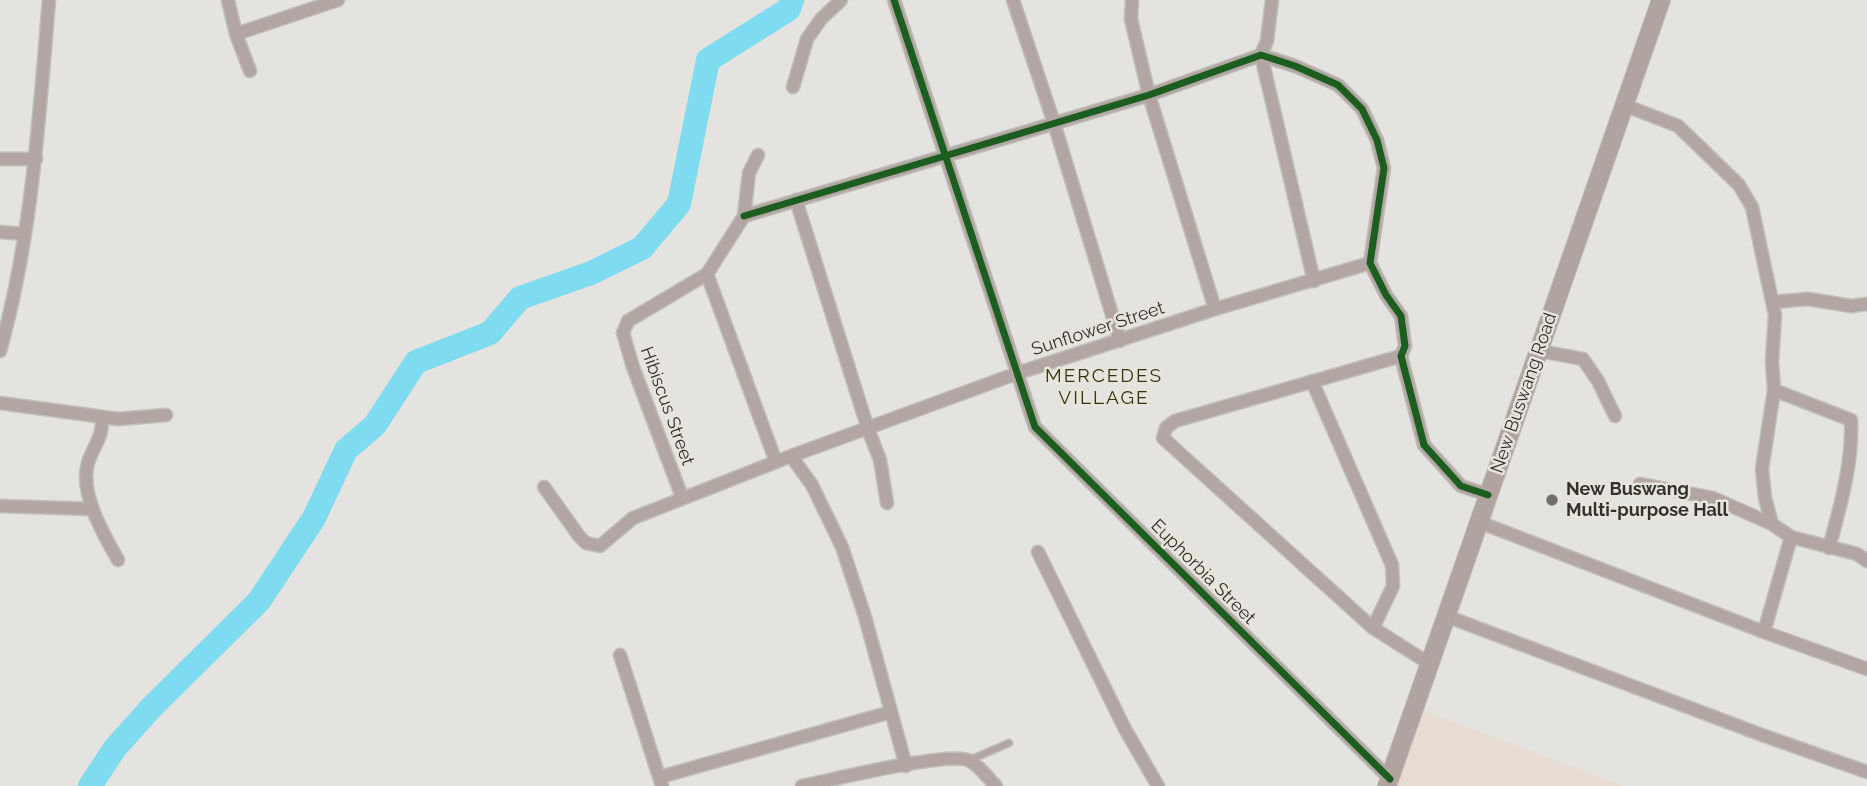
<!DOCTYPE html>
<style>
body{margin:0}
canvas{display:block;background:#e4e3df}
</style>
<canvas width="1867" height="786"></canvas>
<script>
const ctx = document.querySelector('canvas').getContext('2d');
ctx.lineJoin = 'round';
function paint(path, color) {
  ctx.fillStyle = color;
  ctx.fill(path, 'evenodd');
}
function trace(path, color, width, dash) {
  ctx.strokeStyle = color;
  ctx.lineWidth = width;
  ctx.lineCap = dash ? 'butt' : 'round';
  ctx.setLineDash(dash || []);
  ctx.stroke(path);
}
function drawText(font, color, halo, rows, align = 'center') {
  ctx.font = font + ' Raleway,sans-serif';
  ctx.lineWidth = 5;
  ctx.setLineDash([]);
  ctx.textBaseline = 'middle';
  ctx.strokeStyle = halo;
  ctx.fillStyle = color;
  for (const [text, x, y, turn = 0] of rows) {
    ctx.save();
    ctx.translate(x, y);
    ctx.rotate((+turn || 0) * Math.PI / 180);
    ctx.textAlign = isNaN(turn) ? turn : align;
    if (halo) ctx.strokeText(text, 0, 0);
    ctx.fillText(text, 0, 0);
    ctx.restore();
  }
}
const commercial = new Path2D(`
 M1422,710L1623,786H1396Z`);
const river = new Path2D(`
 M90,786L115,748L152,707L259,601L314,518L346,450L375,425L416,362L490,333L520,298L591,273L642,248L679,204L708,60L789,9L792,0`);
const lane = new Path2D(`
 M970,760L1009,743`);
const street = new Path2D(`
 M228,0L236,34L250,71
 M894,0L1035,427L1390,779
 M1013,0L1054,123L1120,341
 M1132,0L1131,19L1149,95L1215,309
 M1272,0L1267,41L1261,55L1314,281
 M236,34L338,0
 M793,87L807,39L821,19L841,0
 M1624,105L1678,126L1739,185L1752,207L1775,315L1772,361L1774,390L1762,469L1765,498L1772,524L1791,537L1764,632
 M0,159H36
 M796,200L868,429L880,460L887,503
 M744,216L1149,95L1261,55L1295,66L1338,85L1362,109L1377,140L1384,168L1370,263L1386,295L1401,316L1405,346L1401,356L1424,445L1461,486L1488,495
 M0,232L25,234
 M707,274L776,462
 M1773,302L1808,299L1851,306L1867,304
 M0,351C32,237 39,118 49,0
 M1540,351L1583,359L1598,381L1615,416
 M1312,381L1392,565L1393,586L1373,628L1163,438L1166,428L1175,421L1401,356
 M1774,390L1851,420C1853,463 1840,507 1829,548
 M0,403L118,419L166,415
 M101,417C105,435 93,446 88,463C79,493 104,535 118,560
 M791,456L812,485L842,547L865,617L906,766
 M1640,484L1713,498L1772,524
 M544,487L579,536L586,543L600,546L633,518L791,456L1018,373L1215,309L1370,263
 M682,497L633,367L623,333L628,321L707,274L744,216L749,173L758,155
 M0,506L93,509
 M1479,522L1764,632L1867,669
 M1791,537L1857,554L1867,561
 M1038,552L1125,729L1158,786
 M1446,616L1762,735L1867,772
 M1373,628L1430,664
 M620,655L662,786
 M660,777L891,712
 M802,786C832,780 944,752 968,760C978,764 988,778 996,786`);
const secondary = new Path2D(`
 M1387,786L1661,0`);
const cycleway = new Path2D(`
 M894,0L1035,427L1390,779
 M744,216L1149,95L1261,55L1295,66L1338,85L1362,109L1377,140L1384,168L1370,263L1386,295L1401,316L1405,346L1401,356L1424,445L1461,486L1488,495`);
const markers = [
 [1552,500,7,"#706f6b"]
];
const streetNames = [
 ["Sunflower Street",1098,329,-18],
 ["New Buswang Road",1524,393,-71],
 ["Hibiscus Street",667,406,70],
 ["Euphorbia Street",1203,572,45]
];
const poiNames = [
 ["New Buswang",1566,490],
 ["Multi-purpose Hall",1566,511]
];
const neighbourhoodNames = [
 ["MERCEDES",1104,376],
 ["VILLAGE",1104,398]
];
paint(commercial, '#e8dcd2');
trace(river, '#7fdbef', 24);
trace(lane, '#c0bfbc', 9);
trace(street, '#c0bfbc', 15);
trace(secondary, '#c0bfbc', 20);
trace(lane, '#b3a6a2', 6);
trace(street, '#b3a6a2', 12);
trace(secondary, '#b1a4a0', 18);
trace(cycleway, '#1b5e20', 7);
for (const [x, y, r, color] of markers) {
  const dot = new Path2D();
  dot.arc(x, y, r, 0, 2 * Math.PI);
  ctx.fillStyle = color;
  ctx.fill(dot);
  trace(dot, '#e7e4dc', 2.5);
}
drawText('18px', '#32312d', '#e7e4dc', streetNames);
drawText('bold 18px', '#32312d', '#e7e4dc', poiNames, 'left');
ctx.letterSpacing = '2px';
drawText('19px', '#30350d', '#e7e4dc', neighbourhoodNames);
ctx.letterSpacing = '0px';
</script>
